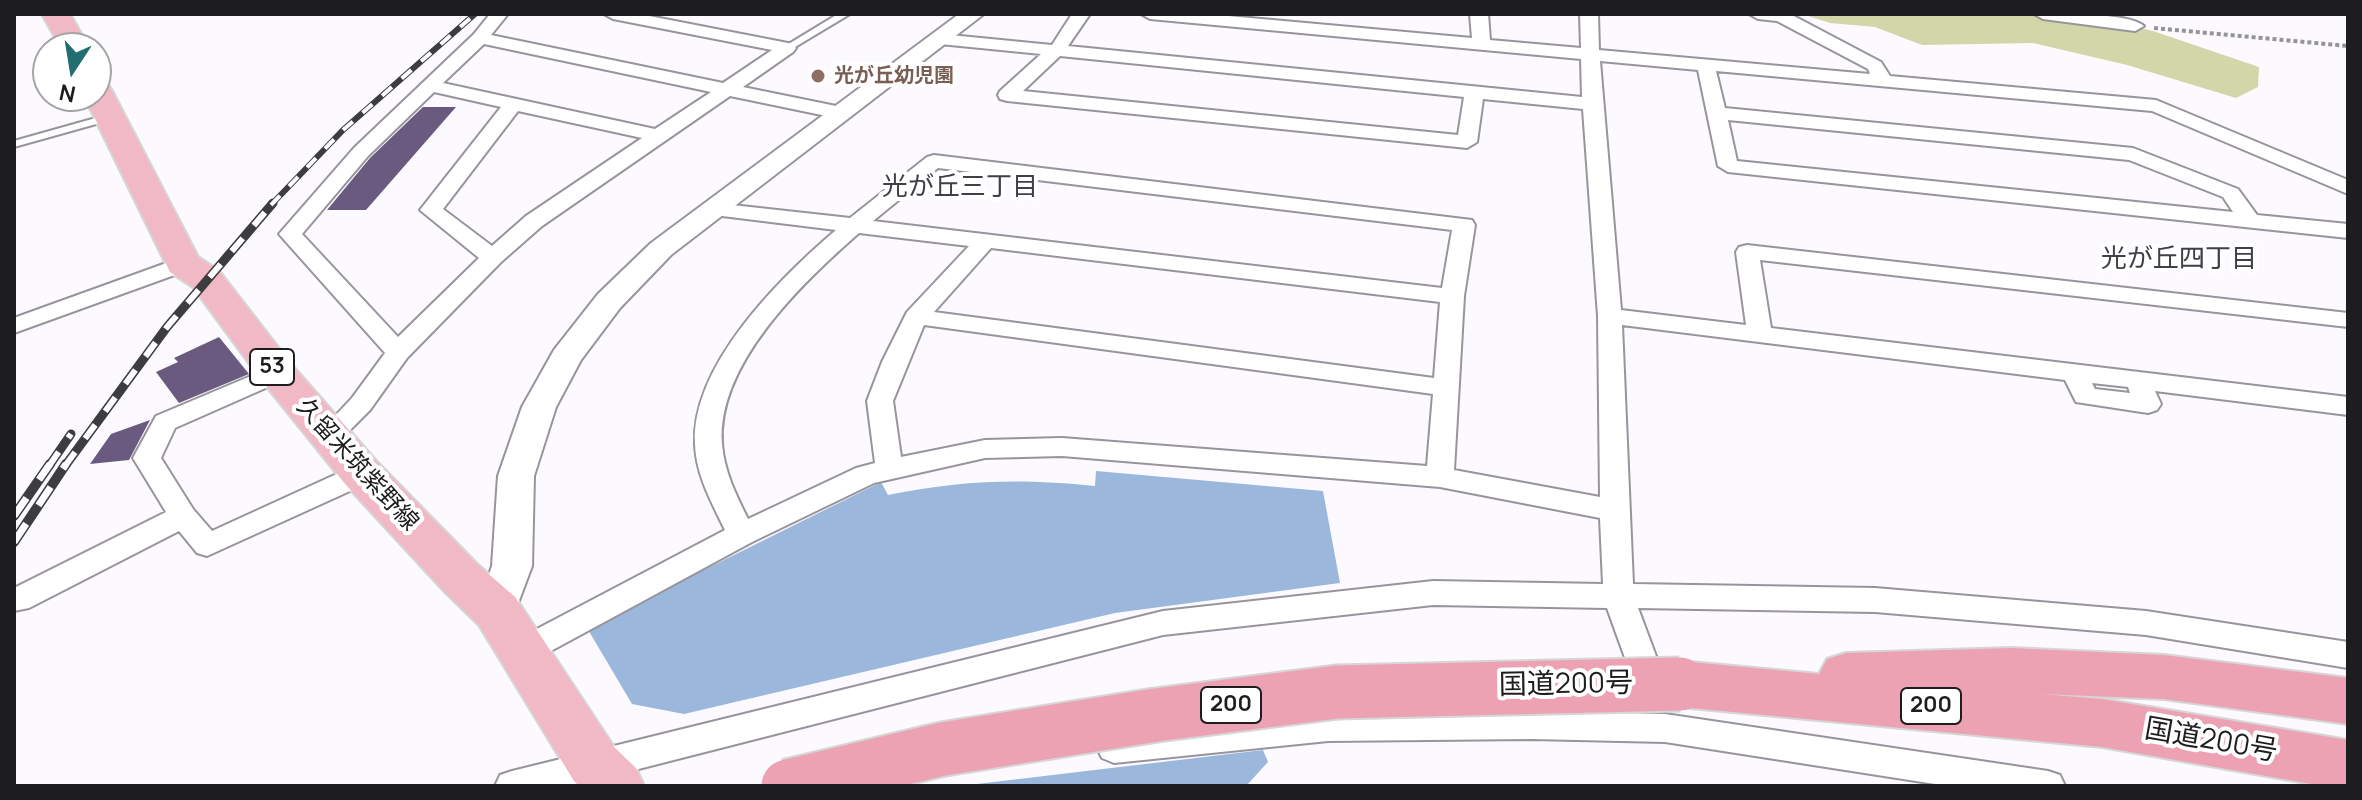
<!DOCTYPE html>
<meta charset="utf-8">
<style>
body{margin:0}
#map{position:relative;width:2362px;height:800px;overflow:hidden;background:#fcfaff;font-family:Manrope,sans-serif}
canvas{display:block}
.frame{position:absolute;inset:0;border:16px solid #1d1c1f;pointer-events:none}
.north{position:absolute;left:32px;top:32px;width:80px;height:80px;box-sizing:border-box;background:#fff;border:2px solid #a5a4a5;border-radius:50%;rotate:192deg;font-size:22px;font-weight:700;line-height:32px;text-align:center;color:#1d1c1f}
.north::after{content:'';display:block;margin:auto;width:28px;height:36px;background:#216d6f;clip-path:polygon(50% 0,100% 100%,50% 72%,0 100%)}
</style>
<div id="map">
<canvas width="2362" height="800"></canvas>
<div class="frame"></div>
<div class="north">N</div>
</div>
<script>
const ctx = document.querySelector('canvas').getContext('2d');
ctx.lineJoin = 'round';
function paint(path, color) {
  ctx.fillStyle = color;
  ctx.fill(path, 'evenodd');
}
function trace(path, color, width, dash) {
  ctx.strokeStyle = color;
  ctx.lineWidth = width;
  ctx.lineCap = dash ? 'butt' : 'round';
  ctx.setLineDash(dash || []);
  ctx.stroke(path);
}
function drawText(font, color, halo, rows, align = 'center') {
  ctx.font = font + ' Manrope,"Noto Sans JP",sans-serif';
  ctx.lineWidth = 8;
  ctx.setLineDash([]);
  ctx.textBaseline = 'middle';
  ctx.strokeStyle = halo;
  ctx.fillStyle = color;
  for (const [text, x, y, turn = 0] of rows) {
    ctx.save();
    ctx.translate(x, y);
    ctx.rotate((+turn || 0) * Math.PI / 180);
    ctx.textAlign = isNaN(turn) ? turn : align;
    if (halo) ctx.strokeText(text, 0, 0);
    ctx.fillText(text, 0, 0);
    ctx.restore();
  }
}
const green = new Path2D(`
 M1802,14H2078L2153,31L2259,67L2258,87L2236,98L2127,65L2033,43L1922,45L1875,27L1830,23Z`);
const water = new Path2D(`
 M1096,471L1323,491L1340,583L1115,613L684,714L632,704L587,628L881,482L888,495C962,480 1020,478 1095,486Z
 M1263,750L1268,762L1246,786H960Z`);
const building = new Path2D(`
 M423,107H456L366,210H327L370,158Z
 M219,337L249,374L179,403L156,372L178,362L174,358Z
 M150,420L129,460L90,464L111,434Z`);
const path = new Path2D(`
 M2154,28L2348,46`);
const service = new Path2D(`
 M838,14H850L790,50L782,48Z
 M110,114L115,117L114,119L14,147V141Z`);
const minor = new Path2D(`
 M490,14H508L491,35L723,83L772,50L613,19L604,14H639L793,44L796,48L793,52L743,87L841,107L851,113L841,119L730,96L542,226L501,262L407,358L370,410L339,441L330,444L321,441L317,435L352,398L385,353L279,234L354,148L474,34ZM484,44L711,92L655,129L443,83ZM434,92L501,107L420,210L479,258L398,337L302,234L368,156ZM518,111L642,138L526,216L492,246L443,209Z
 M1072,14H1090L1068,46L1582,97L1581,59L1150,19L1141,14H1206L1472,38L1470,14H1488L1490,40L1581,48L1580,14H1598L1599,50L1870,74L1868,69L1777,21L1758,19L1749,14H1790L1881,62L1890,76L2156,100L2348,180V194L2152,111L1716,71L1725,108L2133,148L2238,189L2257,215L2348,224V238L1728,172L1718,166L1698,70L1600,61L1621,310L1746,325L1736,252L1739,247L1747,245L2348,313V327L1760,260L1771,328L2348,397V415L2155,391L2161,404L2157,410L2148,413L2076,402L2065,380L1622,325L1633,584L1875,588L2146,611L2348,642V668L2146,635L1875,612L1638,608L1669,691L1665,701L1653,705L1641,701L1637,691L1607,608L1433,605L1163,635L572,786H495L500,775L512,771L1163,611L1433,581L1603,584L1600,518L1440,487L1062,456L985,458L874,483L752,542L536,659L525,663L514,659L509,650L514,641L725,530C712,503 696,475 695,444C691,365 781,277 836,230L714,215L703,209L706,204L714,203L850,218L927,157L934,155L1472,220L1475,225L1464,296L1454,470L1600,497L1598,316L1583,109L1483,99L1477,142L1467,148L1007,101L1000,99L998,95L1000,91L1041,54L940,44L931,39L940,34L1052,45ZM1060,56L1464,97L1458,135L1023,91ZM1728,120L2129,160L2223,197L2233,212L1737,161ZM938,168L1452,230L1442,288L873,221ZM859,233L969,246L907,312L882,362L867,401L875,463L856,468L748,519C736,495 724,471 722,444C716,364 804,281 859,233ZM991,248L1440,302L1434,378L934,312ZM924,325L1433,394L1427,466L1062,438L985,440L901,457L893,401ZM2092,383L2128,387L2130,393L2095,389Z
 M2034,14C2057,14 2129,12 2144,26L2135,31L2043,19Z
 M183,257L191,259L194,264L191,269L14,333V318Z
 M277,365L286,367L290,373L286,379L175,428L161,458L193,509L212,531L352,467L362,464L372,467L376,474L372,481L207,556L197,553L179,531L29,608L14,611V588L166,512L133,458L156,416Z
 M1532,711L1665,714L2048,771L2060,775L2065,786H1948L1665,742L1532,739L1328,741L1114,763L1102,758L1097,748L1102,738L1114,733L1328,713Z`);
const tertiary = new Path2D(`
 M959,14H984L671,255L620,308L581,360L556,407L534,476L532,566L511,622L497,627L483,622L477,611L492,566L498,476L522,407L554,350L598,294L651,243Z`);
const primary = new Path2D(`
 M42,14H70L89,48H61Z
 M96,80L107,83L111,89L198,257L219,271L291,364L378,463L477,564L515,597L614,747L636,768L644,786H579L574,781L479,625L443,590L346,485L263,382L193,287L170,272L84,96H96Z`);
const trunk = new Path2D(`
 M2011,648L2164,655L2348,678V724L2164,699L2041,694L2102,699L2348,740V786H2323L2102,747L1680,707L1661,700L1652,684L1661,668L1680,661L1819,674L1827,659L1846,653Z`);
const railFar2 = new Path2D(`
 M271,205L343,130L475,14`);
const railFar1 = new Path2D(`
 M49,466L71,434
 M65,466L167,327L273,203`);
const rail = new Path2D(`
 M14,516L50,464
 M14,542L66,464`);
const trunkBridge = new Path2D(`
 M788,786L943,749L1156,715L1337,692L1680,684`);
const markers = [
 [818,76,8,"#8d6e63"]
];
const farEducationnames = [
 ["光が丘幼児園",834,76]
];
const shields = [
 [272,367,44],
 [1231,705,60],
 [1931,706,60]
];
const shieldNames = [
 ["53",272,367],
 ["200",1231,705],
 ["200",1931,706]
];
const streetNames = [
 ["久留米筑紫野線",357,465,48]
];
const neighbourhoodNames = [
 ["光が丘三丁目",960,188],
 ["光が丘四丁目",2179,260]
];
const nearStreetnames = [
 ["国道200号",1566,685,-1],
 ["国道200号",2211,741,10]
];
paint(green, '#d2d6a8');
paint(water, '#9cb7dc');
paint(building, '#6a5a7f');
trace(service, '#98949c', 4);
trace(minor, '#98949c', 4);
trace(tertiary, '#98949c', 4);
trace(primary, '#d6d6d7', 4);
trace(trunk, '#d6d6d7', 4);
trace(path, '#949397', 4, [4, 3]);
paint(service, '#fff');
paint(minor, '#fff');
paint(tertiary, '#fff');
paint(primary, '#f1b9c5');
paint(trunk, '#eca2b2');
trace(railFar2, '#3d3c3f', 6);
trace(railFar1, '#3d3c3f', 9);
trace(rail, '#3d3c3f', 10);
trace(railFar2, '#fff', 4, [13]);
trace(railFar1, '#fff', 6, [17]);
trace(rail, '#fff', 7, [22]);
trace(trunkBridge, '#d6d6d7', 57, []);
trace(trunkBridge, '#eca2b2', 53);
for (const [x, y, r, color] of markers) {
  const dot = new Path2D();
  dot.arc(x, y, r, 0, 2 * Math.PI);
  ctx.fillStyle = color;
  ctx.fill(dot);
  trace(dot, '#fff', 3);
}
drawText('bold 20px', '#785e54', '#fff', farEducationnames, 'left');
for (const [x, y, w] of shields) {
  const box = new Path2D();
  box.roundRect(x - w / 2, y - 18, w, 36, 6);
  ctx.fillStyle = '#fff';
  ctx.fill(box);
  trace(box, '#1d1c1f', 2);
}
drawText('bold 22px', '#1d1c1f', null, shieldNames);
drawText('24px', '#1d1c1f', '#fff', streetNames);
drawText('26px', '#413e45', '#fff', neighbourhoodNames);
drawText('28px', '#1d1c1f', '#fff', nearStreetnames);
</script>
